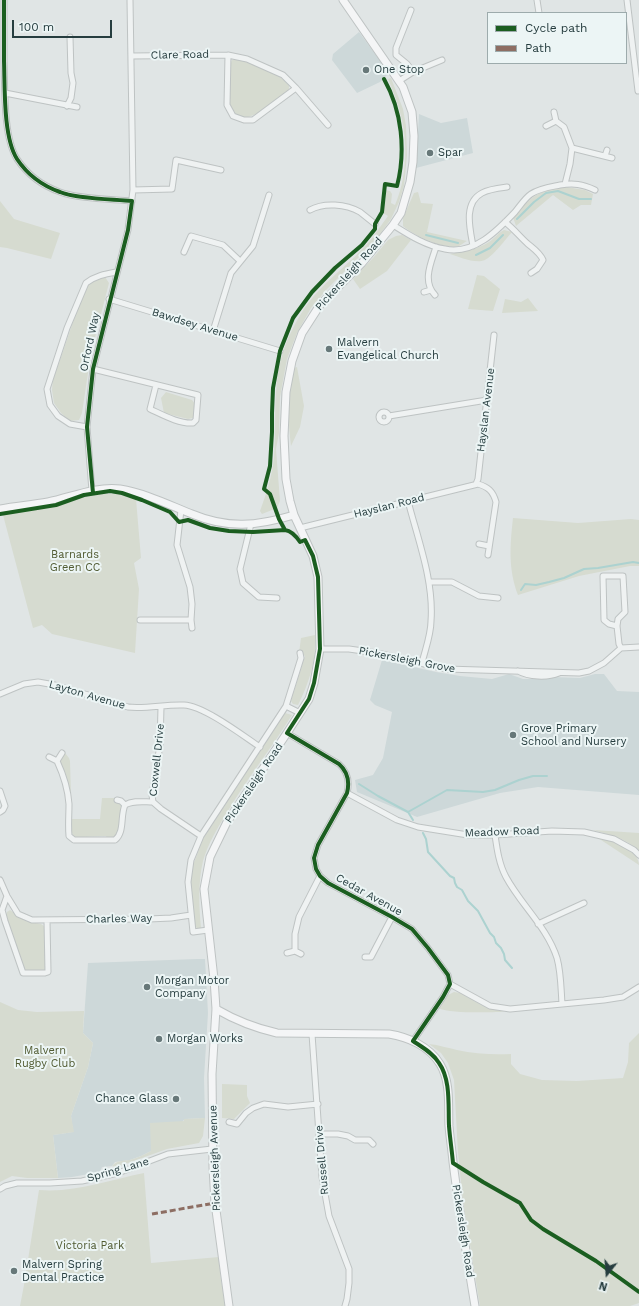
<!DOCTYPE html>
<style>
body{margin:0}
#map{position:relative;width:639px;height:1306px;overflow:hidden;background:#e0e5e5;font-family:"Work Sans",sans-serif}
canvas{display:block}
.legend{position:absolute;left:487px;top:12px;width:140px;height:52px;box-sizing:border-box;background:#ecf5f5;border:1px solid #9dabac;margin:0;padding:5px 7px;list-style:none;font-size:12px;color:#263d3f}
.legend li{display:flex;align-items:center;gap:8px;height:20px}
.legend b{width:20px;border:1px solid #9dabac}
.north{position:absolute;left:587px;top:1254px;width:40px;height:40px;-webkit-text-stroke:3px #ecf5f5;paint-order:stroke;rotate:197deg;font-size:11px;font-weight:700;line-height:16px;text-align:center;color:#263d3f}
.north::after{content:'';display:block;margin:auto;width:14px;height:18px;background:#263d3f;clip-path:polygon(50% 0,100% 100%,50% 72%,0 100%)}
.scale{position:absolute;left:12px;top:20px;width:100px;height:18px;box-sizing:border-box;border:2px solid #263d3f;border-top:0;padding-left:5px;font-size:12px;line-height:14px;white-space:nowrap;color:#263d3f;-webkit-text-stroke:3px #ecf5f5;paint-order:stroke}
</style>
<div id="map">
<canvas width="639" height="1306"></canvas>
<ul class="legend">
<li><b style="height:5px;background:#1b5e20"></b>Cycle path</li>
<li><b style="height:5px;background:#8d6e63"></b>Path</li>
</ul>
<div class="north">N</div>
<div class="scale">100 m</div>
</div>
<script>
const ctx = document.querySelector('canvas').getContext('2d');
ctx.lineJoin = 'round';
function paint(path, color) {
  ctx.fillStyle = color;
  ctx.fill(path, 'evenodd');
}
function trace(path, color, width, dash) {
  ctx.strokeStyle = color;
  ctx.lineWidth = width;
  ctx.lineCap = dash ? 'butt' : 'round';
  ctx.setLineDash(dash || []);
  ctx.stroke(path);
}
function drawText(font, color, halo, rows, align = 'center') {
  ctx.font = font + ' "Work Sans",sans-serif';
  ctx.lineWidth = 4;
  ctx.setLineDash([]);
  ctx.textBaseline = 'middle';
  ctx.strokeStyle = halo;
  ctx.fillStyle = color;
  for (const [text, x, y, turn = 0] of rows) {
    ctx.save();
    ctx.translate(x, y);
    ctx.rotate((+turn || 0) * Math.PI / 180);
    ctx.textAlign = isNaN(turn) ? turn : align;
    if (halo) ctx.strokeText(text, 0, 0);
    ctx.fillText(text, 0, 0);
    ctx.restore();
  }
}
const built = new Path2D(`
 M359,32L389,73L380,82L357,93L332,60L333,54Z
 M419,114L441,123L467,118L473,153L416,168Z
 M382,660L436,672L460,676L492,679L509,674L523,679H546L552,677L580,678L595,674H604L617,691L639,692V795L538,787L500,793L417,817L357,792L355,780L373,775L383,758L392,712L375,705L370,700Z
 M197,959H205L208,1013L204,1078L205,1118L185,1119L151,1151L141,1156L130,1160L115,1162L112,1166L102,1167L100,1172L72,1177L58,1178L53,1135L73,1132L71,1116L88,1067L93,1043L83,1033L88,963Z`);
const green = new Path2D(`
 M236,59C250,63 281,73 289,86V89L261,112L246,118L236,114L230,107V64L232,60Z
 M391,78L403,109L406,126L407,155L404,186L399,202L391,219L376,240L327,289L311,308L297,333L287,359L280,397L279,433L276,449L280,501L277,508L262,514L260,511C266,495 272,476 274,458C277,418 271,380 287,341C294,325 302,310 313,297C330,277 351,262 368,243C375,235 381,225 388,216L383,213L386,198L385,190L390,191L392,194L391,203L395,205C406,180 408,147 402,120C399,106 394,93 388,79Z
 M566,187L585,190L593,194L591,205H581L573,210L553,195L516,226L513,217C533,196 537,190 566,187Z
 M418,192L421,203L433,204L427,232L467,241C465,242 461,245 459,246C444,250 415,236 403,226V218L414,193Z
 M0,201L14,219L60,233L51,259L7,248L0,247Z
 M504,230L512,232C506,239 493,256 485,260C475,264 459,257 450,254C465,251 476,250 489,242C495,238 498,233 504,230Z
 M402,235L411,240L387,271L360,289L353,279L373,258L388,240L396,236Z
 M477,275L484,276L500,289L493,311L468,309Z
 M105,277L109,283L91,353L82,413L79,420L70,421L61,413L54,403L52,390L53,377L59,363L77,310L87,284Z
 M528,298L538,311L502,313L505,299L521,302Z
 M297,367L304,406L300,427L291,446C288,421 287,393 294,368Z
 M166,392L192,400L196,405L193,418L188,419L164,413L161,398Z
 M100,494H117L136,499L141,558L134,563L139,589L135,653L52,634L42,625L33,628L3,515L25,510L51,508L80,498Z
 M513,518L578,523L631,519L639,520V566H630L579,576L518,595C508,569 510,545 513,518Z
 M315,635C317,659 309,683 298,705L293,704L291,701L305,656L299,653L301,638Z
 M285,713L292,715C271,749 246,780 226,814C217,829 208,844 203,861C198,882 199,906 201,928L199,929L195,927L190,886L193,865L203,839Z
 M65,753L69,758L70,761L71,796L60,761Z
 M102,798H115L114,803H120L121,805L119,833L115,838H107L106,836L83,837L82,839C69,837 72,831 71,819H100Z
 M593,830L639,833V851C626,838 610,835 593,830Z
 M598,838C611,839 639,850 639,865Z
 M10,910L26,921L41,924L44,926L45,930L46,970L26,971L24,970L6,915L7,912Z
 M454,992L460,993L485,1007L504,1012C489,1012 451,1014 438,1008L448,995Z
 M0,1002L18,1010L37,1012L84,1011L83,1033L93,1043L88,1067L71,1116L74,1132L53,1135L58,1178H27L12,1176L0,1182Z
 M639,1033V1303L630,1306H480L463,1202L458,1153L454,1080L448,1063L441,1053L429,1044C439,1045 448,1048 457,1050C475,1054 494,1055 511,1054V1064L520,1074L542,1080L577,1081L623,1078L628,1062L629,1043Z
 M222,1084L247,1085V1096L250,1103L234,1119L222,1118Z
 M205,1118L203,1136L199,1143L167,1149L117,1167L112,1166C117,1160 123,1161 130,1160C137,1158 144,1155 151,1151L150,1123L184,1121V1119Z
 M144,1173L151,1263L219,1257L221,1281L226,1306H20L24,1285L39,1190C75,1193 109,1180 144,1173Z`);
const stream = new Path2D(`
 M517,219L534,202L546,193L558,191L579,199H591
 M426,235L458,243
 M476,255L490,248L503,235
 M521,590L525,584L536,585L549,582L564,578L584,569L598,568L633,562L639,563
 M359,784L378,796L408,812L413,820
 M408,812L447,790L483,792L495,790L519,780L533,776H547
 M423,833L426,839L428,852L450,876L454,878L455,883L457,887L462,890L468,901L478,911L490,933L494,937L496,943L501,948L504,954L505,960L512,968`);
const street = new Path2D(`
 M4,0C4,20 4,40 4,61C5,87 3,137 17,159C27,174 43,186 60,192C78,199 111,199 132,201
 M537,0L539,13
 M627,0L638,91L639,90
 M411,10L396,48V55L407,64L413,72
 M228,55L227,105L233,116L244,120H253L296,88
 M131,56L228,55L247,59L283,75L296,88L328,125
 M399,81L413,72L442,60
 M5,93L77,107
 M67,106L71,98L73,83L71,73L70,37
 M554,112L556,121L564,127L572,148L570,164L565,184
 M546,126L556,121
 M572,148L612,158
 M605,156L607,150
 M133,190L172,189L176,160L221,170
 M310,210C324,202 346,204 360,212C365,216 370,220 375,224
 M505,222C514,229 520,237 528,244C534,249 540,253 543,260L537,269L531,273
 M393,225C409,235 426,246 445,249C474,255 497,231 515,212C520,206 525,198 531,194C540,188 550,187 560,185C574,183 582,184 595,190
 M473,246C470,229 463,203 482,193C489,189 499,188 507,187
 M184,252L191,236L223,245L240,261
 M424,292L431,290
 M435,295C422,281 431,263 436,247
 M109,299L280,351
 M213,331L231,273L253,246L269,195
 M93,369C128,378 163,386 198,395L196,420L193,423C179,424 163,415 150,409L156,385
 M379 417a5 5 0 1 1 10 0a5 5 0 1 1-10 0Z
 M389,416L487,400
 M87,427L70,424L58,416L50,405L47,389L67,328L86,283C95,276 105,274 116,272
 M476,484L478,479L494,335
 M92,491L87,427L93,369L128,230L133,190L130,0
 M408,501C418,540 434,581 431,621C431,635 425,650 422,663
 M251,524L240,569L243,583L259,597L277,598
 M300,528L478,484C488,487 493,491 496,502L488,555
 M479,544L489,546
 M429,582H452L479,596L498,598
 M140,620H191L192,604L190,587L177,545L181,510
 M191,620L192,628
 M617,626L618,619L625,612L623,576H603L604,620L609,624L617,626L619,644L621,648
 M320,649H349L377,653L446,669L579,673L589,671L604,663L621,648L639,647
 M518,671C529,677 547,678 559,673
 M0,694L24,684L38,682L55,685L128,707C147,709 166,704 184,705C204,706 242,735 260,747
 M286,706L300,713
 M161,707L160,745L152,795L153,802L161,809L201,836
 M287,733L339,764C348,772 350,781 347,793L318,845L314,858L316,869L320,876L328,883L392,917L412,929L428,948L448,975L450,984L443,997L413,1041
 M62,753L57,761C63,774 68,789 69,804C69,815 68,825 69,836L74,840H115C125,832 120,816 125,805C133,800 144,802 153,802
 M49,757L57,761
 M0,791L5,806L3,810L0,812
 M347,793L397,820L418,827L468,835H495L552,831L584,832L614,839L634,850L639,855
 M117,800L121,801L125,805
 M495,835C497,849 499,864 506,877C521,905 547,927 557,958C561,972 561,989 562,1004
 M0,880L7,896L18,914L32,920L149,919L171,918L191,915
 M7,896L2,910L5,921L23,973H45L48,972L47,921
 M538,924L584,903
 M208,930L193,932L188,882L191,860L201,836L286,706L301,658L300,653
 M295,951L301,954
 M287,953L295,951V934L299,917L320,876
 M365,957H371L392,917
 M450,984L490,1006L510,1009L604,1000L623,997L639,987
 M312,1034L322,1177L329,1216L349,1269V1283L347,1299L345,1306
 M229,1122L237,1124L246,1113L253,1108L264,1104L288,1107L318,1104
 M320,1134H338L348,1136L355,1140H369L373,1144
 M0,1189L5,1186L17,1183H50L82,1181L118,1173L168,1154L212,1149`);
const secondary = new Path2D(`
 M0,509C16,506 32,505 48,502C72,497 96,486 120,489C145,493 169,505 192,514C228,529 257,526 294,515
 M216,1009C235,1020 255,1028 277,1033L389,1034C408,1037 429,1046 440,1064C451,1082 448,1106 449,1126C450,1138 452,1150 453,1162C459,1210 467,1258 475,1306
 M229,1306L215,1203L213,1167L212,1074L216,1009L214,979L204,889L210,857L227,822L287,733L309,699L314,683L320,649L318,577L313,556L294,515L290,501L286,479L284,436L286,392L292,361L302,333L320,305L362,263L393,225L401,213L410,182L413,162L414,136L412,112L403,87L343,0`);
const quiet = new Path2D(`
 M152,1214L215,1203`);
const cycleway = new Path2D(`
 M4,0C4,20 4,40 4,61C5,87 3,137 17,159C27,174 43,186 60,192C78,199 111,199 132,201L128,230L93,369L87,427L93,493
 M384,79C402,111 406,151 397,186L385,184L382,212L375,224V229L362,245L335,268L312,292L293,318L280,351L273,388L272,413V432L270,466L264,489L270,494L279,519L285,530C292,531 296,536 300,542L305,540L313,556L318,577L320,649L314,683L309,699L287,733L339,764C348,772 350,781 347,793L318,845L314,858L316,869L320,876L328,883L392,917L412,929L428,948L448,975L450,984L443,997L413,1041C422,1047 433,1053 439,1063C451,1080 448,1106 449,1126C450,1139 452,1151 453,1163L483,1182L520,1203L531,1220L543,1229L596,1261L639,1292
 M0,514L56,505L84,495L110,491L122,493L142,500L170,512L179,522L188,520L210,528L229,531L253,532L285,530`);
const markers = [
 [366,70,4,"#677879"],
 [430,153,4,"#677879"],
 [329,349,4,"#677879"],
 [513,735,4,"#677879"],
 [147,987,4,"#677879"],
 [159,1039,4,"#677879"],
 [176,1099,4,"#677879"],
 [14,1271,4,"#677879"]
];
const streetNames = [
 ["Clare Road",180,55,-1],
 ["Pickersleigh Road",349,274,-48],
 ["Bawdsey Avenue",195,325,17],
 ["Orford Way",90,342,-78],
 ["Hayslan Avenue",486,410,-83],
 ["Hayslan Road",389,506,-14],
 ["Pickersleigh Grove",407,660,11],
 ["Layton Avenue",87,695,16],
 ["Coxwell Drive",157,760,-84],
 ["Pickersleigh Road",254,783,-56],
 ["Meadow Road",502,832,-2],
 ["Cedar Avenue",369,895,29],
 ["Charles Way",119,919,-1],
 ["Pickersleigh Avenue",215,1158,-92],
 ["Russell Drive",322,1160,-95],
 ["Spring Lane",118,1170,-16],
 ["Pickersleigh Road",463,1231,81]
];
const poiNames = [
 ["One Stop",374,70],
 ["Spar",438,153],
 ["Malvern",337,343],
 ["Evangelical Church",337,356],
 ["Grove Primary",521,729],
 ["School and Nursery",521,742],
 ["Morgan Motor",155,981],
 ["Company",155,994],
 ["Morgan Works",167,1039],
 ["Chance Glass",168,1099,"right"],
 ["Malvern Spring",22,1265],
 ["Dental Practice",22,1278]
];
const parkNames = [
 ["Barnards",75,555],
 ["Green CC",75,568],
 ["Malvern",45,1051],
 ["Rugby Club",45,1064],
 ["Victoria Park",90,1246]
];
paint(built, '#cdd8d9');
paint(green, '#d6dbd0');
trace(stream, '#acd2d0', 2);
trace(street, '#bec3c3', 7);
trace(secondary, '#bec3c3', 9);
trace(street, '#eff2f2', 5);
trace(secondary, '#f4f5f6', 7);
trace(quiet, '#8d6e63', 3, [6, 3]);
trace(cycleway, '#1b5e20', 4);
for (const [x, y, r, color] of markers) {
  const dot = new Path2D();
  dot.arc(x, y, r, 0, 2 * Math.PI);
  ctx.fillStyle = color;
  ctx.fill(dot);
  trace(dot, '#ecf5f5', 1.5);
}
drawText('11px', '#263d3f', '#ecf5f5', streetNames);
drawText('11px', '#263d3f', '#ecf5f5', poiNames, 'left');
drawText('11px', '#515b32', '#ecf5f5', parkNames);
</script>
